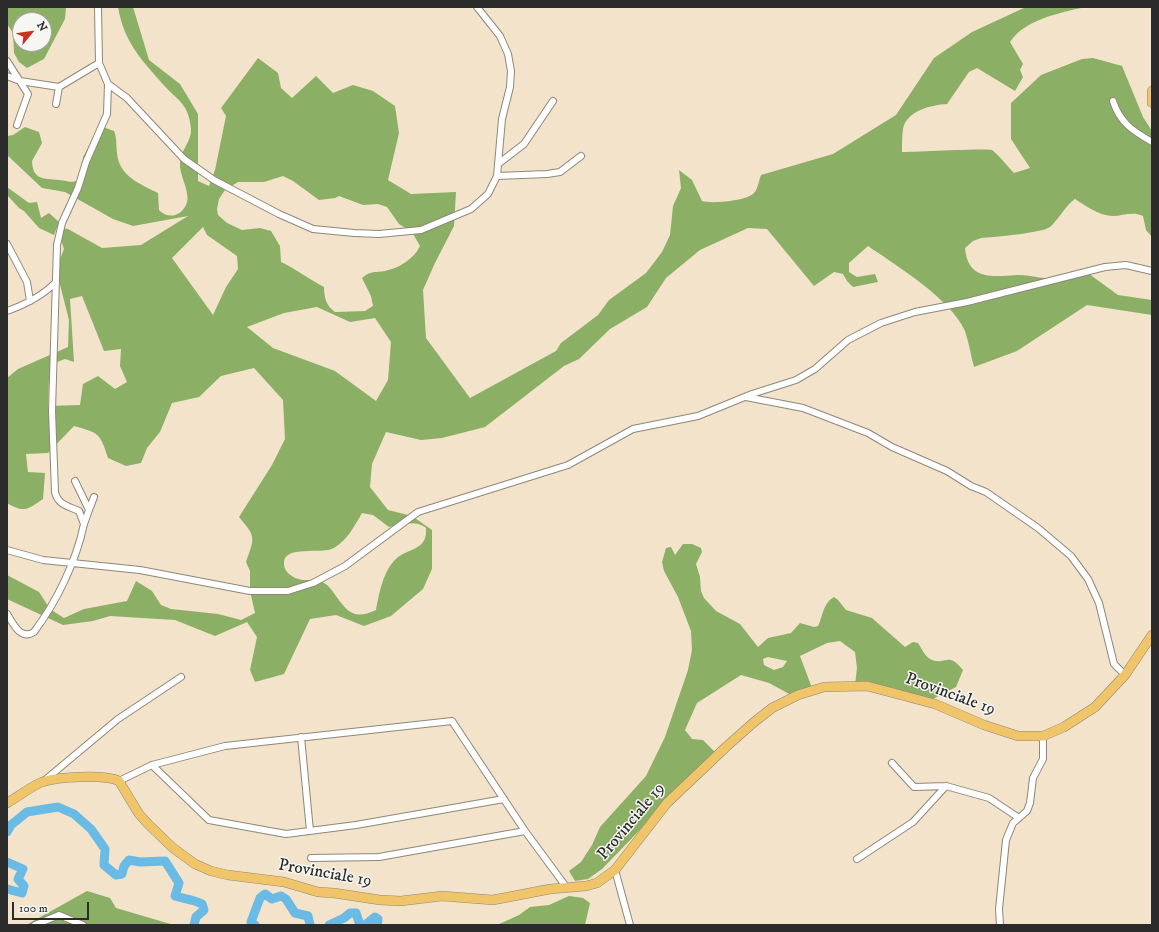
<!DOCTYPE html>
<style>
body{margin:0}
#map{position:relative;width:1159px;height:932px;overflow:hidden;background:#f2e3ca;font-family:"IM FELL DW Pica",serif}
canvas{display:block}
.frame{position:absolute;inset:0;border:8px solid #2b2b2b;pointer-events:none}
.north{position:absolute;left:12px;top:12px;width:40px;height:40px;box-sizing:border-box;background:#f6f6f2;border:1px solid #a5a5a2;border-radius:50%;rotate:61deg;font-size:11px;font-weight:700;line-height:16px;text-align:center;color:#2b2b2b}
.north::after{content:'';display:block;margin:auto;width:14px;height:18px;background:#c8321e;clip-path:polygon(50% 0,100% 100%,50% 72%,0 100%)}
.scale{position:absolute;left:12px;top:902px;width:77px;height:18px;box-sizing:border-box;border:2px solid #2b2b2b;border-top:0;padding-left:5px;font-size:12px;line-height:14px;white-space:nowrap;color:#2b2b2b;-webkit-text-stroke:3px #f6f6f2;paint-order:stroke}
</style>
<div id="map">
<canvas width="1159" height="932"></canvas>
<div class="frame"></div>
<div class="north">N</div>
<div class="scale">100 m</div>
</div>
<script>
const ctx = document.querySelector('canvas').getContext('2d');
ctx.lineJoin = 'round';
function paint(path, color) {
  ctx.fillStyle = color;
  ctx.fill(path, 'evenodd');
}
function trace(path, color, width, dash) {
  ctx.strokeStyle = color;
  ctx.lineWidth = width;
  ctx.lineCap = dash ? 'butt' : 'round';
  ctx.setLineDash(dash || []);
  ctx.stroke(path);
}
function drawText(font, color, halo, rows, align = 'center') {
  ctx.font = font + ' "IM FELL DW Pica",serif';
  ctx.lineWidth = 3;
  ctx.setLineDash([]);
  ctx.textBaseline = 'middle';
  ctx.strokeStyle = halo;
  ctx.fillStyle = color;
  for (const [text, x, y, turn = 0] of rows) {
    ctx.save();
    ctx.translate(x, y);
    ctx.rotate((+turn || 0) * Math.PI / 180);
    ctx.textAlign = isNaN(turn) ? turn : align;
    if (halo) ctx.strokeText(text, 0, 0);
    ctx.fillText(text, 0, 0);
    ctx.restore();
  }
}
const forest = new Path2D(`
 M7,7H66L65,19L44,59L27,68L19,62L14,53L13,33L7,24ZM20,20H44V44H20Z
 M118,7H133L149,60L180,84L198,114V181L209,186L215,170L226,116L221,108L258,58L278,73L281,88L292,98L316,76L333,93L353,85L373,91L395,106L399,133L388,180L411,194L456,192L454,226L435,263L423,290L426,338L470,398L556,351L561,343L598,315L609,300L646,273L662,252L670,235L673,206L681,188L679,170L692,180L702,201C712,204 747,201 754,193C758,189 759,180 761,175L833,154L896,115L934,58L972,32L1026,7H1085C1060,13 1025,19 1010,42L1023,64L1020,70L1023,77L1015,91L977,68L969,72L947,104C932,105 907,110 903,129C902,136 902,144 902,152C913,152 988,148 992,150C1000,156 1007,166 1014,173L1030,168L1011,139V103L1041,75L1082,59L1093,58L1122,66L1143,117L1152,131V237L1146,230L1143,216C1132,211 1124,216 1112,216C1098,215 1086,206 1075,199C1065,206 1060,218 1050,227C1042,233 994,237 981,238L973,241L965,248C968,282 994,276 1019,275C1030,275 1041,279 1052,278C1063,277 1075,273 1085,271L1118,295L1152,300V315L1087,305L1017,351L974,367C971,356 969,343 965,331C951,299 897,266 868,246L849,263V272L857,277L875,274L878,282L853,287L847,281L843,274L834,272L814,286L767,229L748,228L700,250L666,278L647,307L610,329L579,359L564,366L485,427L442,438L421,440L386,432L372,464L370,487L388,510L412,516L432,530V569L423,589L391,616L364,626L336,615L310,619L284,674L255,682L250,670L257,637L247,622L215,636L175,620L110,616L93,621L63,625L7,599V575L39,592L50,609L64,618L84,609L127,601L136,581L152,591L161,605L171,609L218,614L241,620L255,613L250,591V571L246,562C255,537 256,537 239,517L272,465L285,439L283,400L254,368L221,376L199,397L172,403L160,432L147,448L141,463L126,466L108,458C100,433 99,433 74,426L48,453L26,454L28,472L45,473L43,499C27,510 24,513 7,503V378L18,369L68,347L69,320L56,269L64,249L61,240L62,228L68,229L102,248L141,245L188,216L133,226L113,219L65,192L42,188L7,155V136L13,135L25,127L39,132L42,143L32,161C33,181 44,178 59,180C70,181 70,184 81,179L83,157L90,144L103,127L114,131C117,138 116,145 117,153C119,176 140,184 158,193L159,210C168,219 180,217 186,205C192,194 179,176 180,163C180,151 192,141 191,129C189,102 176,100 161,82C139,57 124,41 118,7ZM283,176L293,181L319,200L335,198L339,196L363,205L378,204L387,207L399,224L412,232L420,246C414,259 399,268 385,271C374,273 372,270 362,278L371,296L373,306L365,311L335,312C326,306 324,297 324,287C309,279 296,269 281,262L280,246L271,231L260,228L242,230L227,223L218,215L217,209L219,199L225,190L238,182H264ZM203,227L207,235L237,256L238,269L226,287L213,315L172,258ZM82,296L104,351L121,349L120,366L127,382L115,389L98,376L83,384L80,405L48,406L49,378L52,364L65,359L74,362L70,299ZM317,307L350,322L375,318L391,342L388,380L376,401L335,371L273,348L247,327L284,313ZM362,513L373,515L389,527C400,524 417,520 426,528C428,551 407,548 396,559C383,571 379,594 376,610C355,620 348,613 336,596C319,569 308,587 292,576C288,574 284,569 284,564C283,544 322,555 334,548C348,539 354,527 362,513Z
 M7,187L29,203L37,202L41,218L49,213L59,222L54,235L39,228L24,211L19,208L7,195Z
 M683,544H692L701,548L702,552L696,564L700,577L701,591L704,598L716,611L740,624L758,647L768,638L791,633L800,623L814,627L818,626C823,616 823,603 834,597L838,600L846,610L872,618L905,647L913,642L918,643C922,649 925,657 932,660C946,665 948,651 963,670L956,687L927,702L855,685L857,668L855,652L840,641L827,643L800,656L812,688L793,696L769,683L741,675L697,703L685,730L692,739L703,740L718,755L669,800L602,869L588,879L575,881L569,871L581,862L592,845L600,827L646,776L665,737L688,670L692,650L691,631L678,597L664,571L662,562L666,548L671,547L675,555ZM768,657L787,661L783,667L774,670L764,665L763,659Z
 M87,891L110,898L116,908L174,925H26Z
 M569,896L583,898L590,903L585,925H497L519,915L530,907L549,905Z`);
const river = new Path2D(`
 M7,832L11,825L27,812L58,807L74,814L91,829L105,849L104,865L116,875L122,874L124,866L129,860L140,862L165,861L179,883L175,896C184,899 193,899 202,904L204,910L196,917L194,925
 M7,862L23,869L18,879L24,886L22,893L7,889
 M255,925L251,922L260,898L265,894L272,899L281,896L286,899L295,913L308,916L310,925
 M329,925L344,918L350,913H356L360,925
 M365,925L375,917L378,919L377,925`);
const street = new Path2D(`
 M7,61L28,94L17,125
 M7,76L20,81L59,87L99,63
 M108,84L127,98L184,159L214,180L279,214L313,229L354,233L379,234L421,230L471,209L488,194L497,176L502,119L510,87L511,71L508,54L500,36L477,7
 M1113,101C1120,123 1133,131 1152,142
 M56,104L59,87
 M498,164L524,144L553,101
 M497,176L547,174L560,172L581,156
 M7,244L27,282L30,301
 M7,311C24,305 42,296 55,283
 M746,397L803,408L868,433L892,447L947,471L971,486L986,492L1038,528L1071,556L1088,579L1099,603L1114,664L1125,675
 M75,481L89,510L84,524
 M89,510L94,497
 M7,550L43,560L140,570L250,591H288L313,583L345,566L418,512L568,465L633,429L698,416L752,394L796,380L815,369L848,340L881,323L915,312L967,302L1105,267L1126,265L1152,271
 M7,614C13,623 20,641 34,632C57,601 76,562 84,524L79,511C68,506 58,505 55,492L52,411L57,245L62,223L78,188L86,162L107,114L108,84L99,63L98,7
 M301,737L310,831
 M892,763L914,787L946,786L989,798L1019,818
 M152,765L209,820L286,834L356,825L504,799
 M45,780L118,719L181,677
 M119,781L152,765L225,746L452,721L525,831L567,888
 M311,858L379,857L525,831
 M857,859L913,822L946,786
 M615,870L630,925
 M35,925L59,915L83,925
 M1000,925L999,909L1006,840L1013,823L1027,811L1030,803L1033,778L1043,759V736`);
const primary = new Path2D(`
 M1152,91V103
 M7,803C18,797 30,787 42,782C57,777 104,774 119,781L139,814L149,825L173,848L195,864L211,871L228,875L284,882L318,892L334,893L380,900L401,901L442,896L493,900L550,889L586,886L597,883L615,870L667,803L726,747L753,723L772,708L798,695L824,687L867,686L935,704L984,725L1018,736H1043L1064,727L1095,707L1125,675L1152,635`);
const streetNames = [
 ["Provinciale 19",950,695,20],
 ["Provinciale 19",632,822,-50],
 ["Provinciale 19",325,874,10]
];
paint(forest, '#8bb065');
trace(river, '#69bae4', 9);
trace(street, '#8e877a', 8);
trace(primary, '#8e877a', 10);
trace(street, '#fff', 6);
trace(primary, '#f0c469', 9);
drawText('17px', '#2b2b2b', '#f6f6f2', streetNames);
</script>
